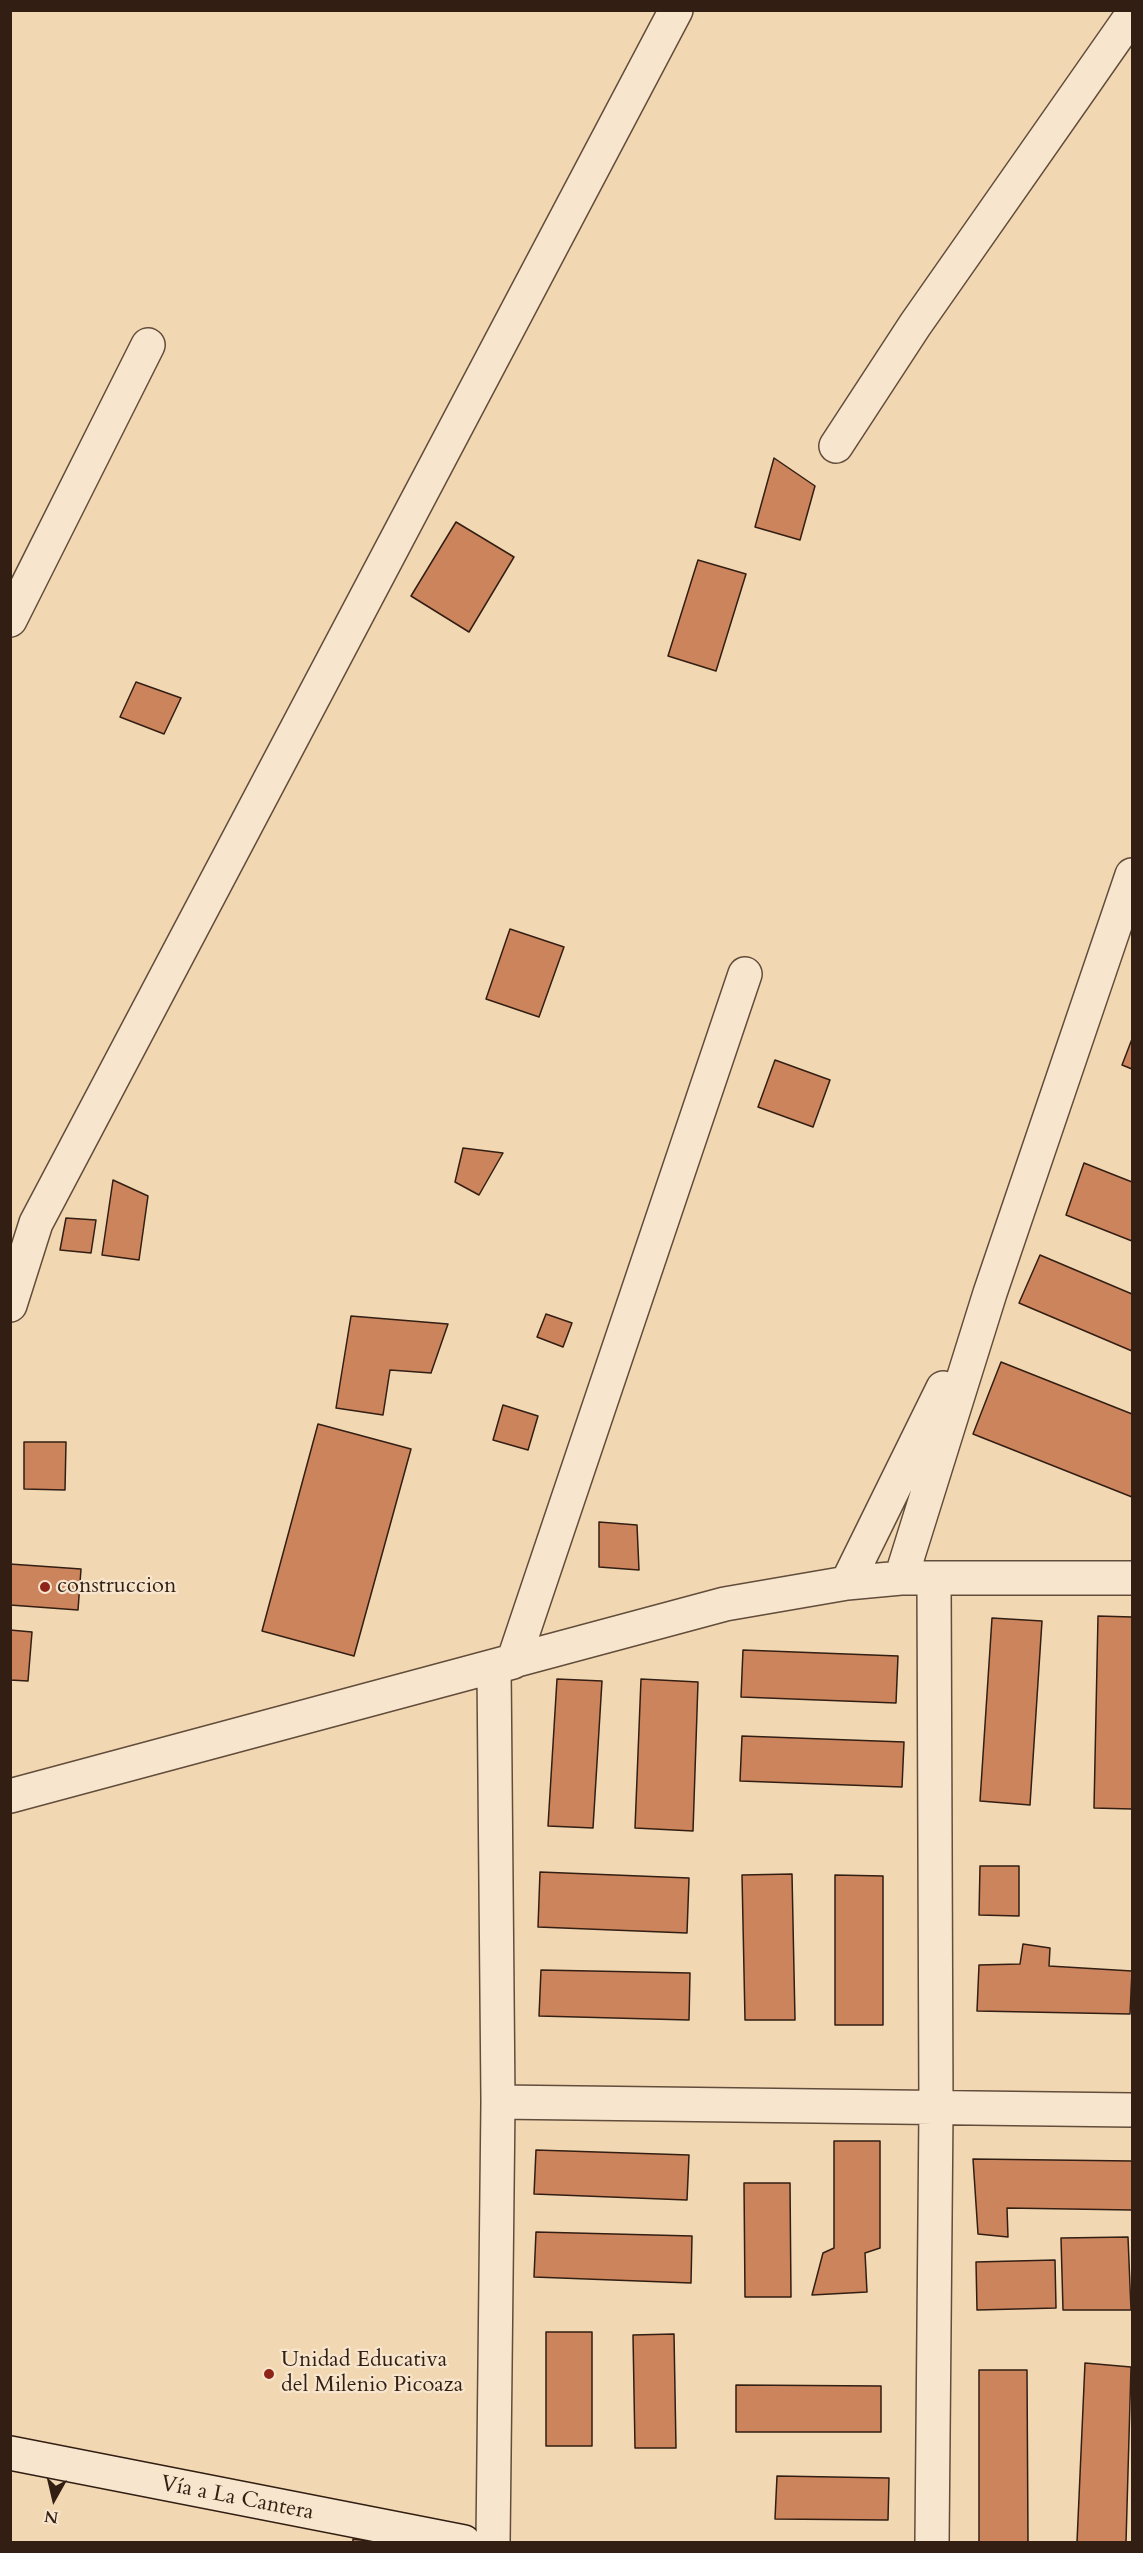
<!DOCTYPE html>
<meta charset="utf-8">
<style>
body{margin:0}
#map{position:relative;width:1143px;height:2553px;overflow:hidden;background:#f2d8b2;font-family:Cardo,serif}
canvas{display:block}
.frame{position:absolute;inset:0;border:12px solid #321e13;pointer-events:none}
.north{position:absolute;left:24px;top:2469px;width:60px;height:60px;-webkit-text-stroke:4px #f7e6cd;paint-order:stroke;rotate:188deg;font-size:16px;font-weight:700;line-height:24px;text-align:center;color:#321e13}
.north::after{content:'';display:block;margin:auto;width:21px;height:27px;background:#321e13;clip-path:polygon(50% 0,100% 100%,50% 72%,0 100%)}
</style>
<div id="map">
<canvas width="1143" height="2553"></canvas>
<div class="frame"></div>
<div class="north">N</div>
</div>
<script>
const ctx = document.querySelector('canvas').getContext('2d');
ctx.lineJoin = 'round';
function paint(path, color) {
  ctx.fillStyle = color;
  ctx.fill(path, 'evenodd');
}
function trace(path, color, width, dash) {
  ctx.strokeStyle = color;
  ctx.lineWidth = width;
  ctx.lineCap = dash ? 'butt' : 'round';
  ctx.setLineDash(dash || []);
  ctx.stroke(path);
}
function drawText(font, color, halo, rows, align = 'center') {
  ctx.font = font + ' Cardo,serif';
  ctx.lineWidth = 4.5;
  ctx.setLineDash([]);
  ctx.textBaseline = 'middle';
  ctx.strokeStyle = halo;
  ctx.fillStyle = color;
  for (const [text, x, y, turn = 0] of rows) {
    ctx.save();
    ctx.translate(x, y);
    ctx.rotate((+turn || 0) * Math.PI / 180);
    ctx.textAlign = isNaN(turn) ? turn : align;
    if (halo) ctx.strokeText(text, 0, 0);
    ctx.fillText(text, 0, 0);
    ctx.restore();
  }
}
const building = new Path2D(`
 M774,458L815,486L800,540L755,527Z
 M456,522L514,557L469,632L411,596Z
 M698,560L746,574L716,671L668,656Z
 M136,682L181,698L164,734L120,717Z
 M510,929L564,947L539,1017L486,999Z
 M1132,1039V1069L1122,1065Z
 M775,1060L830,1080L813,1127L758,1107Z
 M463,1148L503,1153L479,1195L455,1182Z
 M1084,1163L1132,1182V1241L1066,1215Z
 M113,1180L148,1196L139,1260L102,1255Z
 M66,1218L96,1220L91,1253L60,1250Z
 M1040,1255L1132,1294V1351L1019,1303Z
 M546,1314L572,1323L563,1347L537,1337Z
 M351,1316L448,1324L431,1373L390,1370L383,1415L336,1408Z
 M1001,1362L1132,1414V1497L973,1434Z
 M503,1405L538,1416L528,1450L493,1440Z
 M318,1424L411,1449L354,1656L262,1631Z
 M24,1442H66L65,1490L24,1489Z
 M599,1522L637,1525L639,1570L599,1567Z
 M10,1564L81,1569L78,1610L10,1605Z
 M1098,1616L1132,1617V1809L1094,1808Z
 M992,1618L1042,1621L1030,1805L980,1801Z
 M10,1630L32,1632L28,1681L10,1680Z
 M743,1650L898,1656L896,1703L741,1697Z
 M557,1679L602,1681L593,1828L548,1826Z
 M641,1679L698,1682L693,1831L635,1828Z
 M742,1736L904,1742L902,1787L740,1781Z
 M980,1866H1019V1916L979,1915Z
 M540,1872L689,1878L687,1933L538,1927Z
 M792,1874L795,2020H745L742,1875Z
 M835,1875L883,1876V2025H835Z
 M1023,1944L1050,1948L1049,1966L1132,1971L1130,2014L977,2011L979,1965L1020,1964Z
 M541,1970L690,1973L689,2020L539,2016Z
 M834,2141H880V2248L865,2253L867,2292L812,2295L823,2253L834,2248Z
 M536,2150L689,2155L687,2200L534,2194Z
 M973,2159L1132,2161V2210L1007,2208L1008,2237L978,2234Z
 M744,2183H790L791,2297H745Z
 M536,2232L692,2236L691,2283L534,2277Z
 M1128,2237L1131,2310H1063L1061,2238Z
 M1055,2260L1056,2308L977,2310L976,2262Z
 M546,2332H592V2446H546Z
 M674,2334L676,2448H635L633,2335Z
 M1085,2363L1131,2367L1126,2542H1077Z
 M979,2370H1027L1028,2542H979Z
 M736,2385L881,2386V2432H736Z
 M777,2476L889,2478L888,2520L775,2519Z
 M353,2539L377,2542H353Z`);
const minor = new Path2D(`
 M836,446L915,325L1132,15
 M10,620L148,345
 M10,1305L36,1223L676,10
 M847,1583L943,1388
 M10,1796L725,1604L847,1583L901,1578H1132
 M498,2102L1132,2110
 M493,2542L498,2102L494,1667L513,1662L745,974
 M932,2542L936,2110L934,1578H901L990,1293L1132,875`);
const secondary = new Path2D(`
 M10,2453L464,2542`);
const markers = [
 [45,1587,6,"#8f2418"],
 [269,2374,6,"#8f2418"]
];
const poiNames = [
 ["construccion",57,1587],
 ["Unidad Educativa",281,2361],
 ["del Milenio Picoaza",281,2386]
];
const streetNames = [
 ["Vía a La Cantera",237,2499,11]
];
paint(building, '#cc845d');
trace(building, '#321e13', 1.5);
trace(minor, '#624c3b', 36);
trace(secondary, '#321e13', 36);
trace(minor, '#f7e6cd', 33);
trace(secondary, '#f7e6cd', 33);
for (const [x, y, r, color] of markers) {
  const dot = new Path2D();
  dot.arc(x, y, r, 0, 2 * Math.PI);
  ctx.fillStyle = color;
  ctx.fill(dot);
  trace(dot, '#f7e6cd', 2);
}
drawText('22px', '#321e13', '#f7e6cd', poiNames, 'left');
drawText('22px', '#321e13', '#f7e6cd', streetNames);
</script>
